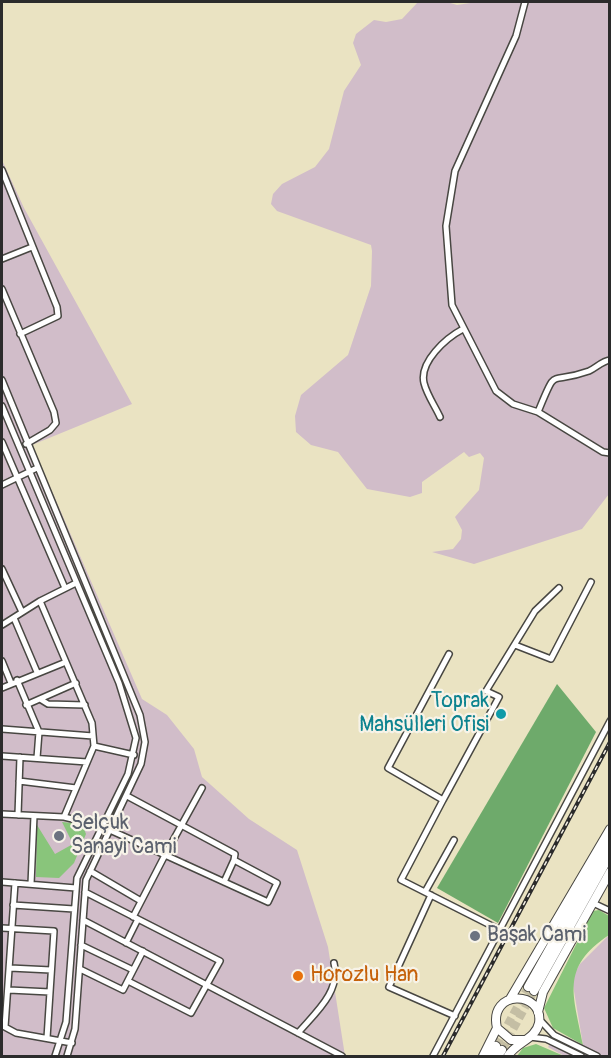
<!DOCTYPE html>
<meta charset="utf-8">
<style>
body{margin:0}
#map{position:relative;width:611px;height:1058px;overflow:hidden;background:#eae3c2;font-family:Pangolin,sans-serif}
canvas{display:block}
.frame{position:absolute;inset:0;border:3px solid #2b2b2b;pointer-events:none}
</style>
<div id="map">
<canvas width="611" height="1058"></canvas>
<div class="frame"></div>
</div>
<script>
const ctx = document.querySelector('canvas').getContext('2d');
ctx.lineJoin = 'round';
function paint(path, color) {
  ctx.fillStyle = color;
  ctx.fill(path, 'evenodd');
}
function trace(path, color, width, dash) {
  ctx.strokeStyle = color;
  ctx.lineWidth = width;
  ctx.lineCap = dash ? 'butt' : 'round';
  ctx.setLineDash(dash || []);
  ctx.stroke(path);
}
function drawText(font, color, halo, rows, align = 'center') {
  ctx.font = font + ' Pangolin,sans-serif';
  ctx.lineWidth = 4.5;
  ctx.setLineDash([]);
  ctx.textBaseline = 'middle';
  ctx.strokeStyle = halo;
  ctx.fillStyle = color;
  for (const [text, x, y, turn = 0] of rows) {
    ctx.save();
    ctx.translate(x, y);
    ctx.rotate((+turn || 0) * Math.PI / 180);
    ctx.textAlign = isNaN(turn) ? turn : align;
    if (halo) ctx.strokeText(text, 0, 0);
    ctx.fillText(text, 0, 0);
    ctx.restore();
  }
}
const industrial = new Path2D(`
 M418,2H447L457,5L477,2H609V494L582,529L474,564L432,552L453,549L461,539L462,530L455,517L479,490L484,458L480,453L469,457L464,452L422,482V493L410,497L367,489L338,452L311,445L296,432L295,416L301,395L348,355L371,286L372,251L371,245L277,211L271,204L273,194L282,184L315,167L329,149L344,91L361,65L353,43L356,34L374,20L386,22L402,19Z
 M2,160L24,208L132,404L32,445L142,699L167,715L194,749L202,777L249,819L297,850L328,947L345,1056H2Z
 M609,935V1056H564L548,1047L556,1032L583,1045L573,985L574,974L580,964Z`);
const green = new Path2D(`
 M62,822L82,824L86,834L74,863L59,878L36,877L37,825L55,854L73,844Z
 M599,910L609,916V935C559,968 574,996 583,1045L553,1028L544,1008L593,911Z
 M536,1044L564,1056H517L523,1048Z`);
const forest = new Path2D(`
 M557,684L596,732L498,923L437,888Z`);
const highwayTunnel = new Path2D(`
 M496,1046L528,987
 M502,1050L534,991`);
const minor = new Path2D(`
 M525,2L516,36L455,171L446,226L452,305L496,391L513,404L538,412L603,452L610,453
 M2,170L57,307L58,316L20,334
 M2,259L32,247
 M2,289L54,412L56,423L50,430L26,444
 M2,380L140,715L145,742L141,764L86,880L75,1029L67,1056
 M2,406L119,683L136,738L128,774L77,878L66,1022L55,1056
 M538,412C558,364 547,386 589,371C596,368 602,361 610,360
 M440,417C435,406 427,395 424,383C419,362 446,338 463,329
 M2,442L65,588
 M2,485L37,468
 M2,569L22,612
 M14,618L37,672
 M2,625L40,601
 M515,645L551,659L591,582
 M449,654L388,768L443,800L401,880L500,930
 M2,661L11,683
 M17,680L39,732L37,758
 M2,688L66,662
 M40,699L48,704L85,705
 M26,705L76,683
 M2,729L93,736
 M94,746L134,755
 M2,756L87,762
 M19,781L76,788
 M127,796L235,854L234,860L277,883L268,902L165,855L133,917
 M443,800L499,697L486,691L535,611L559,588
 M2,814L64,817L101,826L165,855L202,788
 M18,815L20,757
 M64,817L94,746L92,723L40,601L76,583
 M90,871L141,901
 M2,882L76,888
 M224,882L234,860
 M31,884L34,816
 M85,892L220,961L191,1013L128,981
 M425,892L454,840
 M431,895L389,987L455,1016
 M593,903L610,911
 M13,905L74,909
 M83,920L342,1056
 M2,928L54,931L47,1038
 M126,943L138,919
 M81,945L133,970
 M10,968L51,970
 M80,969L123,990L143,951
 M9,990L50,992
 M539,1019L554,1035L597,1056
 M3,1026L16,1033L72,1043
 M5,1027L15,883
 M298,1033C315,1013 341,992 334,963
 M530,1037L546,1039L581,1056
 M433,1056L610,721`);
const highway = new Path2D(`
 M528,987L610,841
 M534,991L610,855
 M510,999L610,829
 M538,1012L543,992L610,872
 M483,1056L497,1028
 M490,1056L496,1046
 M498,1056L502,1050
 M508,1056C515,1043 536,1039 539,1023C544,990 488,989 497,1028L511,1040H524`);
const rail = new Path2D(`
 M443,1056L610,742`);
const markers = [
 [501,714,6,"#0f9aa8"],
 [59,836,6,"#6b7280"],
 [475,936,6,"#6b7280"],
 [298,976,6,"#e8710a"]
];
const cultureNames = [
 ["Toprak",489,702],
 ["Mahsülleri Ofisi",489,726]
];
const worshipNames = [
 ["Selçuk",71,824],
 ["Sanayi Cami",71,848],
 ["Başak Cami",487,936]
];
const foodNames = [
 ["Horozlu Han",310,976]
];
paint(industrial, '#d1bdc9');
paint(green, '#89c57b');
paint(forest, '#6eaa6b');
trace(highwayTunnel, '#c4bea4', 8, [8, 4]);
trace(minor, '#484742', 8);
trace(highway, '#484742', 10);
trace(minor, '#fff', 5);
trace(highway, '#fff', 8);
trace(rail, '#2b2b2b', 4);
trace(rail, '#f7f3e8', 1.5, [4.5]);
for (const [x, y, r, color] of markers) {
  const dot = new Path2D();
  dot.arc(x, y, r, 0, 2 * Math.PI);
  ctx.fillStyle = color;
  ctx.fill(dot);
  trace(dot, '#f7f3e8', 2);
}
drawText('21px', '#0d838f', '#f7f3e8', cultureNames, 'right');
drawText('21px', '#5b616d', '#f7f3e8', worshipNames, 'left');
drawText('21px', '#c56008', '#f7f3e8', foodNames, 'left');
</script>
